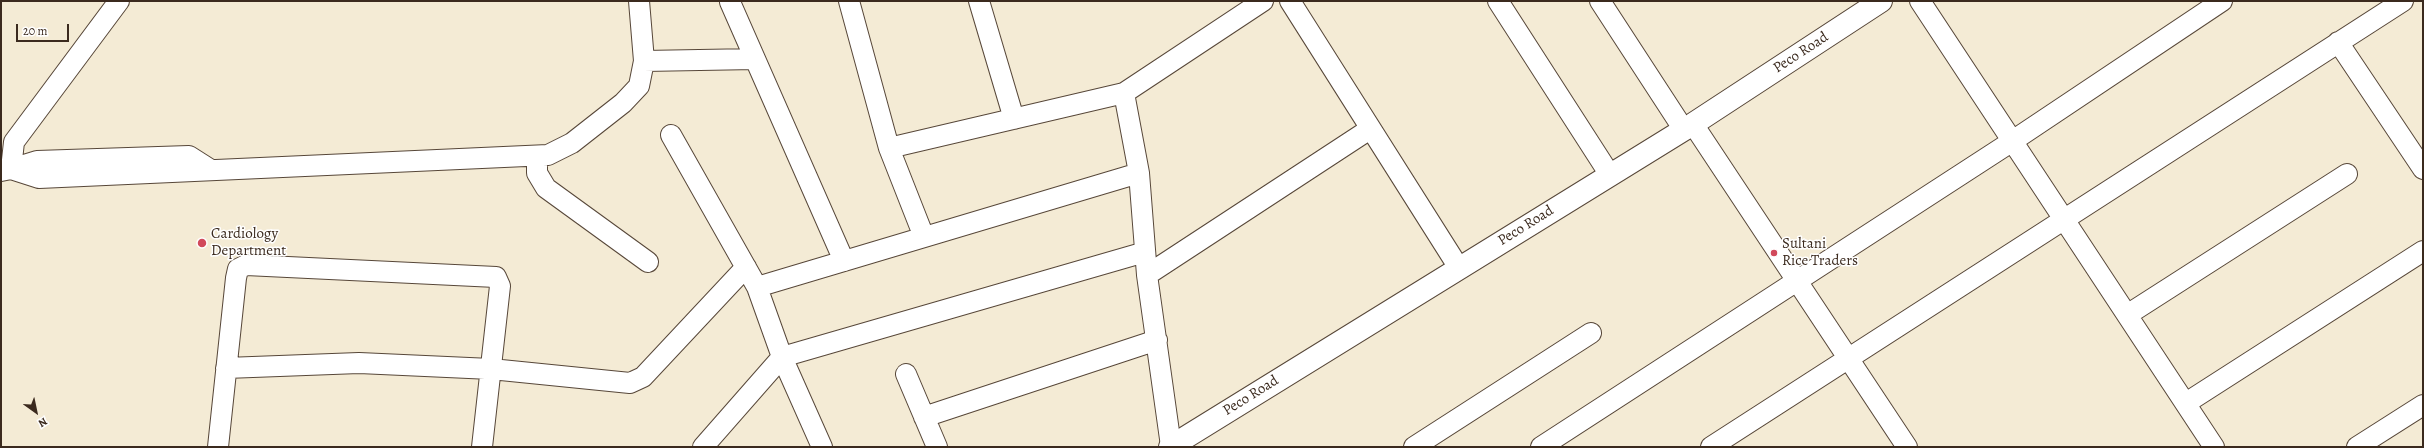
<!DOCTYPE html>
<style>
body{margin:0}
#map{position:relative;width:2424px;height:448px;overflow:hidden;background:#f4ebd5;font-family:Alegreya,serif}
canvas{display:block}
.frame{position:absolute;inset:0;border:2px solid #3b2a1e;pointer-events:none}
.north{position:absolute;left:16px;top:392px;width:40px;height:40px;-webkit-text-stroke:3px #fff;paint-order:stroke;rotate:147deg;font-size:11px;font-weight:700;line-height:16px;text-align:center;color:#3b2a1e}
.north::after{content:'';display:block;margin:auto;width:14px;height:18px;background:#3b2a1e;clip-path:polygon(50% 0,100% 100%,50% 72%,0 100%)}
.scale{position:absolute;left:16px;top:24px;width:53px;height:18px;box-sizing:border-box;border:2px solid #3b2a1e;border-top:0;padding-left:5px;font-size:12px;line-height:14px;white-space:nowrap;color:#3b2a1e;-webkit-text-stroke:3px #fff;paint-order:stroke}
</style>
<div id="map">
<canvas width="2424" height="448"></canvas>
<div class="frame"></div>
<div class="north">N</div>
<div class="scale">20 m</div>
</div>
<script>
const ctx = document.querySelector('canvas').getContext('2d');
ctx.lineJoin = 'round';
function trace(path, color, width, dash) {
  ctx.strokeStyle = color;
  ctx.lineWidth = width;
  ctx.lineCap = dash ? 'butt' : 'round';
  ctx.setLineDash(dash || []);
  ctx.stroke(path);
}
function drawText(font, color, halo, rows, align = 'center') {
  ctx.font = font + ' Alegreya,serif';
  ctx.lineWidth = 3;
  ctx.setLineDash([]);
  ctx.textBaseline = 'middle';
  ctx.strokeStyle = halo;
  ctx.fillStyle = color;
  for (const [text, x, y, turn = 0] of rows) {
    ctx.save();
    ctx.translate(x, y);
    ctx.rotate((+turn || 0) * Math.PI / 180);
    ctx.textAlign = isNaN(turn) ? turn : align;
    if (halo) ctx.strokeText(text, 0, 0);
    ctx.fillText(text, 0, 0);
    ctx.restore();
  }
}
const minor = new Path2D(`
 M119,1L14,142L11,169L37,161L189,156L211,170
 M849,1L889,148L924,237
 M979,1L1014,119
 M1290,1L1459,268
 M1498,1L1610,175
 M1600,1L1684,130
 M1920,1L2214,447
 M730,2L844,261
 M2338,42L2423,169
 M644,61L755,59
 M1124,93L1139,173L1147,275L1171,446
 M1693,124L1907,447
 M671,135L757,287L782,357L822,447
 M889,148L1124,93L1263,1
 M537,156V173L546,188L648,262
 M1,171L11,169L39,178L548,155L572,143L623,103L639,86L644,61L639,1
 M1147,275L1370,129
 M757,287L1139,173
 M2127,315L2347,174
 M226,368L359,363L491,369L630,383L643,377L746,267
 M906,374L937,447
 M2186,403L2423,251
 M924,417L1157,340
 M218,447L236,278L238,269L246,265L496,277L500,286L482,447
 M703,447L782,357L1145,252
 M1414,447L1591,333
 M1541,447L2011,142L2222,1
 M1711,447L2403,1
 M2357,447L2423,405`);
const tertiary = new Path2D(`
 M1170,447L1693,124L1881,1`);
const markers = [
 [202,243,5,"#d1495b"],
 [1774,253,4,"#d1495b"]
];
const streetNames = [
 ["Peco Road",1801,53,-33],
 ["Peco Road",1526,226,-32],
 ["Peco Road",1251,396,-32]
];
const poiNames = [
 ["Cardiology",211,234],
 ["Department",211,251],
 ["Sultani",1782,244],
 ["Rice Traders",1782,261]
];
trace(minor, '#574739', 22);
trace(tertiary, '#574739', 24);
trace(minor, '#fff', 20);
trace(tertiary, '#fff', 22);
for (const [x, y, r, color] of markers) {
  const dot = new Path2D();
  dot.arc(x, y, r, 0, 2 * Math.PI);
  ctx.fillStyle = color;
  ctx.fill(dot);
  trace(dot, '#fff', 1.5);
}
drawText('15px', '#3b2a1e', '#fff', streetNames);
drawText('15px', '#3b2a1e', '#fff', poiNames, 'left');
</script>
